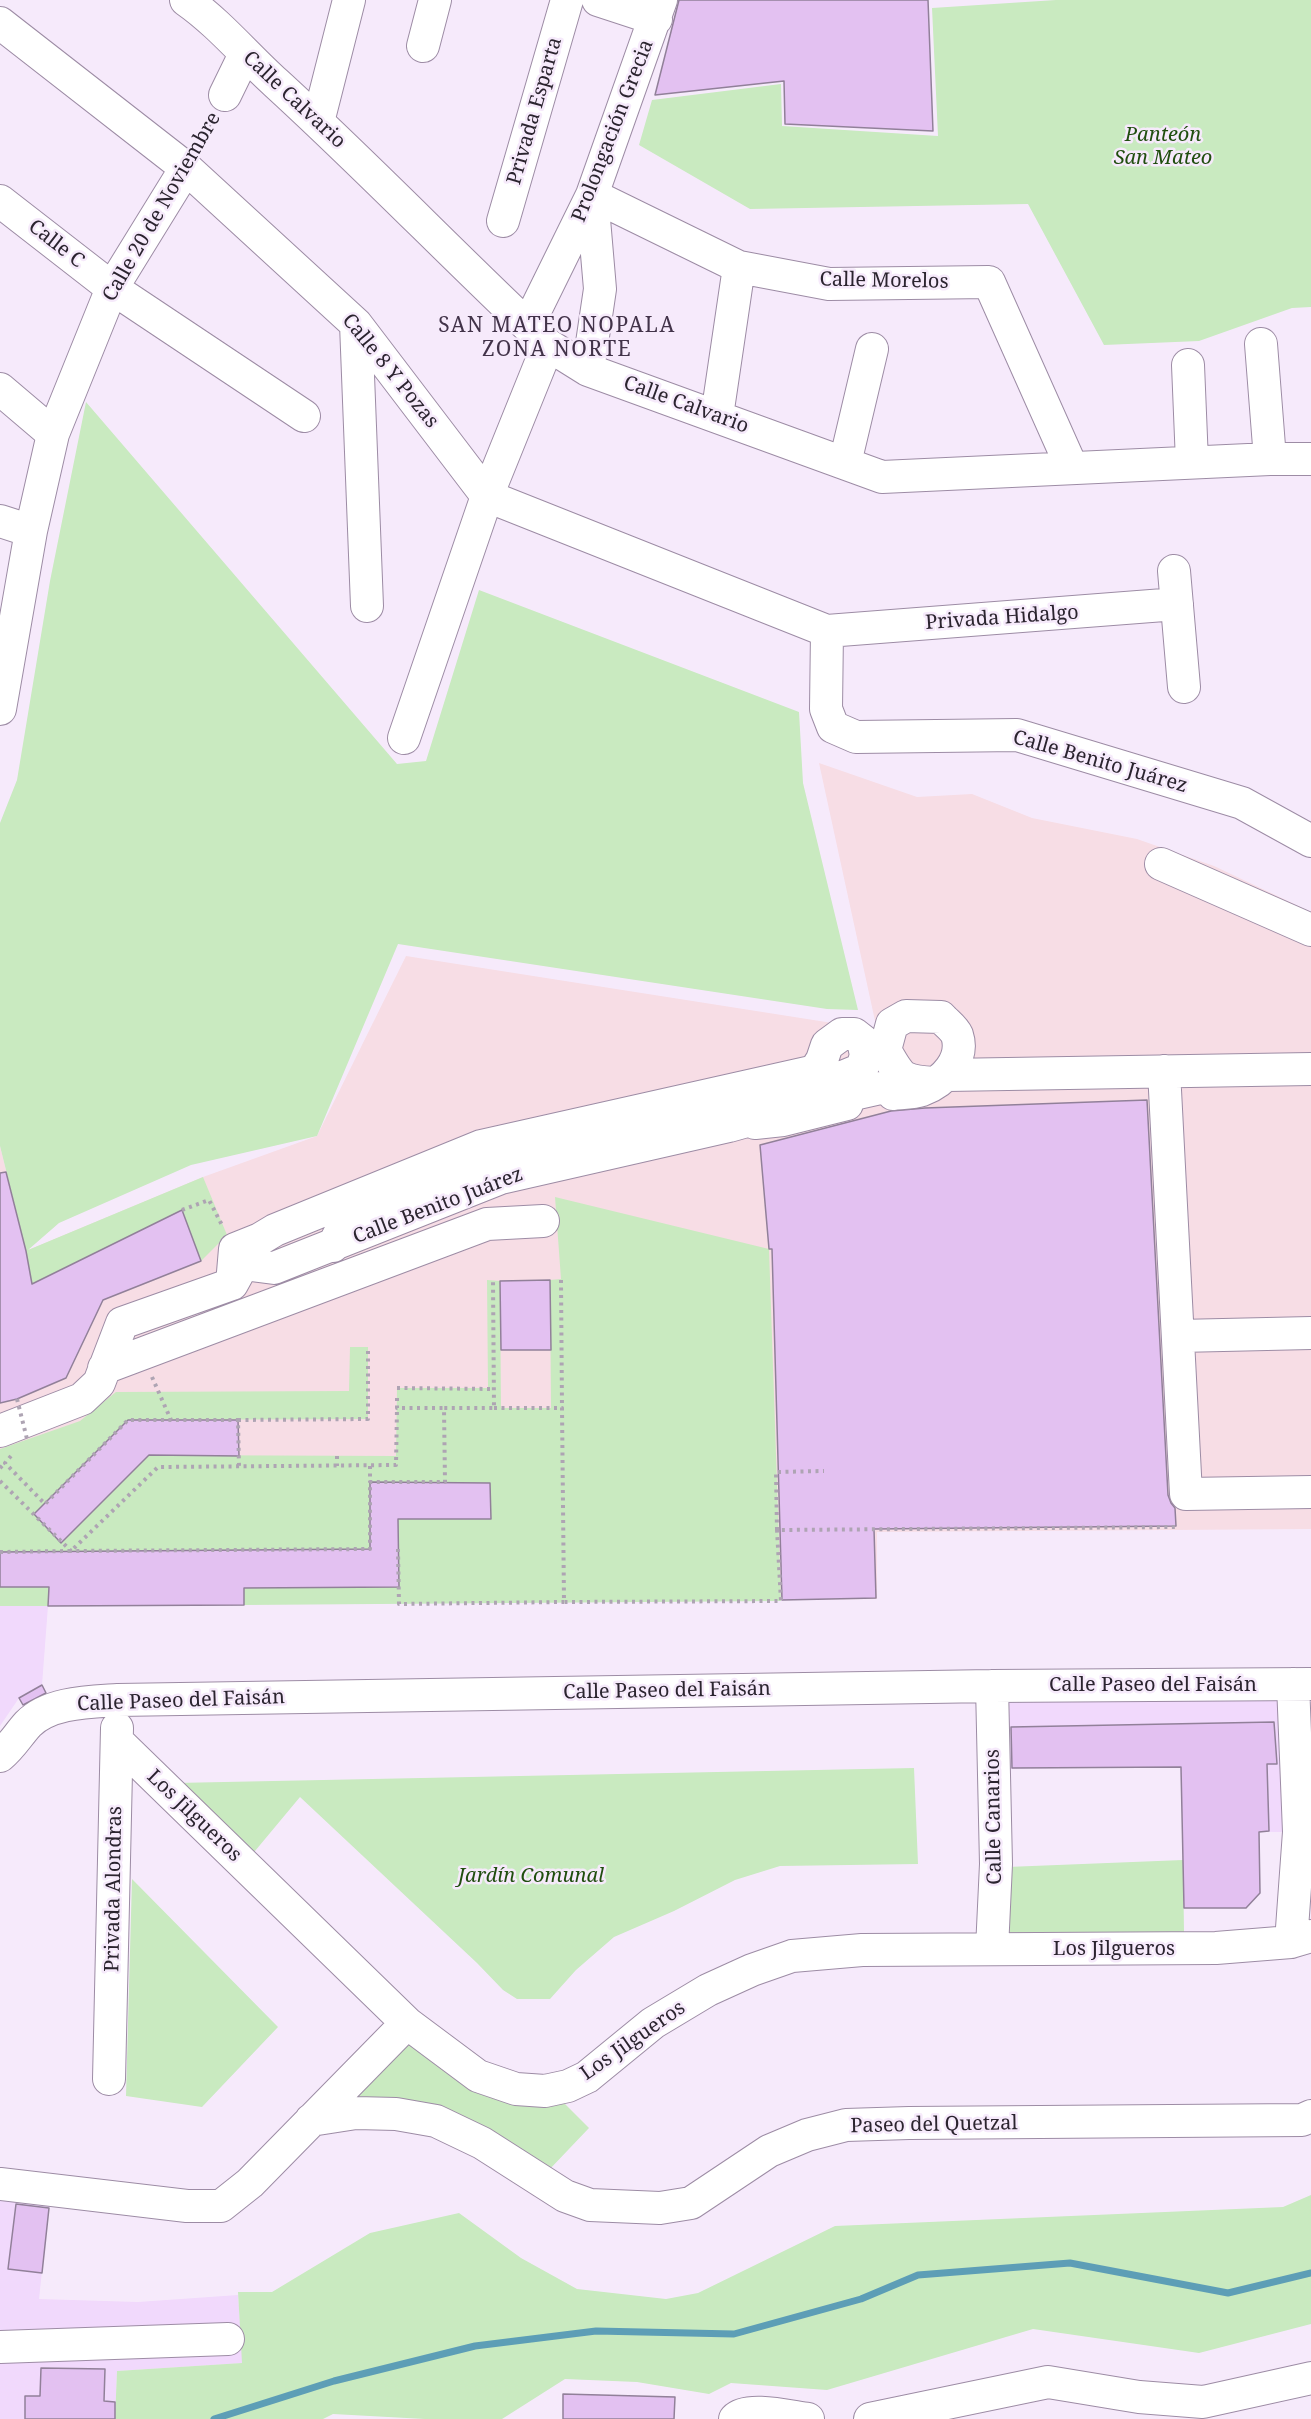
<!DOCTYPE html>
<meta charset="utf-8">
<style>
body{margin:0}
canvas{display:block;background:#f6eafb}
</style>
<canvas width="1311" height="2419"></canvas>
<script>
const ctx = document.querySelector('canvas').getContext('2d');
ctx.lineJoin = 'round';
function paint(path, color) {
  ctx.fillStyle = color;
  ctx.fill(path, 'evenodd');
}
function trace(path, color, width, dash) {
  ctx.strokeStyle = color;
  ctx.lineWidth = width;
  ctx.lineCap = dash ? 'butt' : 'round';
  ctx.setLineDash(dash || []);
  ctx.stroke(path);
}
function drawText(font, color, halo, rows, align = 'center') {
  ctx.font = font + ' "Noto Serif",serif';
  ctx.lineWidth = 5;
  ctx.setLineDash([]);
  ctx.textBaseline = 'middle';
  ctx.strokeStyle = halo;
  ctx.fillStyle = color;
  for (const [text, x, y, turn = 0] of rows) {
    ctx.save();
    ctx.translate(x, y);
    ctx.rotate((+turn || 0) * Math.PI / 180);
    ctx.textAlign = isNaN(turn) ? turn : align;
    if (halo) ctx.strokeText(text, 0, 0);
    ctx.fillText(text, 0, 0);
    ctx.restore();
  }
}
const built = new Path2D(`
 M0,1606H48L42,1685L19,1698L0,1726Z
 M1279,1695L1282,1764V1832L1183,1831L1180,1767L1001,1769V1703Z
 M0,2200L49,2205L39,2299L138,2302L238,2295L243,2363L117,2371L115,2419H0Z`);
const education = new Path2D(`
 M819,763L917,797L972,794L1032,818L1137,839L1214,866L1311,912V1529L877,1532V1599L0,1606V1146L26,1251L203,1177L317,1136L406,956L877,1030Z`);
const green = new Path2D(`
 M1056,0H1311V307L1292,308L1199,341L1104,345L1028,204L750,209L639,145L652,100L781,84L782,126L938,136L932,8Z
 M86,402L397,764L426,761L479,590L799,712L803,783L858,1010L827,1009L398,944L317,1136L191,1165L59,1223L28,1250L203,1177L227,1235L201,1261L181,1211L32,1284L26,1251L0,1146V823L17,780L50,581Z
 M555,1197L769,1249L781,1601L244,1605V1588L398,1587V1519H490V1483L370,1482V1549L0,1552V1449L80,1421L116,1392L349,1391L350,1347H368V1419L128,1420L35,1515L61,1542L149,1455L396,1456L397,1388H488L487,1280L500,1281L501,1408H551L550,1280L561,1279Z
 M0,1587H49L48,1606H0Z
 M914,1768L918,1864L780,1866L735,1880L674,1911L614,1937L576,1970L550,1999H517L503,1990L477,1963L300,1797L250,1857L175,1783Z
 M1183,1860L1184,1932L1008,1935L1007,1867Z
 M132,1879L278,2027L202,2107L126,2096Z
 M413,2033L556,2095L589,2128L548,2171L353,2098Z
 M1311,2195V2324L1199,2353L1033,2329L827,2390L731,2383L709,2394L637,2382L565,2379L502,2419H425L333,2414L323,2419H115L117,2371L242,2363L238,2292H272L370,2233L459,2213L521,2258L577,2289L666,2299L698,2293L835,2226L1283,2207Z`);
const stream = new Path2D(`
 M214,2419L334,2381L475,2346L596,2331L734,2334L861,2299L918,2275L1070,2263L1228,2293L1311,2273`);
const building = new Path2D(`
 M679,0H928L933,131L785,124L784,81L655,95Z
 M1147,1100L1168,1495L1171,1503L1175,1508L1176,1526L874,1529L876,1598L782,1600L772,1249H769L760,1145L891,1111L925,1108Z
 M6,1172L26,1251L32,1284L182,1210L201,1261L103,1300L66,1378L17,1399L0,1403V1173Z
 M550,1280L551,1350H501L500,1281Z
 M128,1420H238L239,1456L149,1455L61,1543L34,1514Z
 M370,1482L490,1483L491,1519H398L399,1587L244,1588V1605L48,1606L49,1587H0V1552L370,1549Z
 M42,1685L46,1693L23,1705L19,1698Z
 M1274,1722L1277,1764H1267L1269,1831L1259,1832L1260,1893L1246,1908H1184L1181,1767L1012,1768L1011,1727Z
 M16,2204L49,2208L42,2273L8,2269Z
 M41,2368L105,2369L104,2401L115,2402V2419H25V2396H40Z
 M563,2394L675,2397L674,2419H563Z`);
const path = new Path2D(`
 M198,147L214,116
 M182,1210L209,1200L223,1227
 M561,1280L562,1408
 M152,1377L171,1420
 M397,1388L494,1389
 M397,1398V1408H444
 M494,1408H562L564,1602L781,1601L777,1530L1176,1527
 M238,1420L368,1419V1347
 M11,1456L5,1463L45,1504L128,1420H238L239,1466
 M337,1456V1466
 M370,1466V1482
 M0,1468L5,1463
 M0,1481L71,1551L370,1549V1482H445L444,1408H494L493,1280
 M777,1530L776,1472L824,1471
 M398,1549L399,1604L564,1602
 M0,1552L71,1551L158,1467L396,1465L397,1408`);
const minor = new Path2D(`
 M186,0C219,23 246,56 276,83C369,168 456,259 548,345L588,370L882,477L1270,459H1311
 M598,0L656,19
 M0,23L186,168L356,324L487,496L827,631L1177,604
 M423,46L435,0
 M225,95L245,54
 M318,122L349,0
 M592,195L739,267L829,284L989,282L1072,468
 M0,201L112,288L304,416
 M503,221L567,0
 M356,324L367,606
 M528,325L592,195L661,0
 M1261,344L1270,459
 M1188,365L1192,462
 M588,370L600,289L592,196
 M0,389L53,434
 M717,416L739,267
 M845,463L872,349
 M0,521L31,531
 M1174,571L1184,687
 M827,631L826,709L833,727L856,737L1017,735L1242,803L1311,841
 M0,709L31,531L53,434L112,288L186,168
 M404,738L487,496L548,345
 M1161,864L1311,930
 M1164,1071L1186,1494L1311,1492
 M947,1075L1311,1069
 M893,1094C902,1093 913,1093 922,1090C944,1082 965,1059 957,1035C954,1028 945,1022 941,1017L906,1016L892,1024L885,1050C901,1078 901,1081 934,1083
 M823,1101L912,1081
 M755,1123L783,1120L847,1104
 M232,1284L235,1249L260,1239L275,1230L481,1146L815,1071L822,1060L827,1045L842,1034H854L863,1041L866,1055L862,1069L845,1076L492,1157L349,1215L333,1246
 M1179,1336L1311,1333
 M104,1368L487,1224L543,1221
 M0,1431L82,1399L99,1383L122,1323L232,1284L243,1264L274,1268L501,1178L729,1126L775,1113
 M117,1741L407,2023L478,2076L516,2089L545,2091L568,2086L587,2077L653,2023L708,1990L752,1970L792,1956L862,1950L1216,1948L1291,1942L1311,1936
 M0,1756C12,1746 18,1735 28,1724C50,1702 89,1702 118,1700L992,1686L1311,1684
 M1291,1942L1299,1832L1293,1684
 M992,1949L996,1864L992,1686
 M109,2079L117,1728
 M311,2120L356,2113L396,2114L436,2121L482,2143L565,2196L590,2205L660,2208L691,2203L769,2151L807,2135L846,2125L909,2123L1302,2120L1311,2116
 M0,2184L187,2206H221L250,2183L407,2023
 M0,2347L228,2339
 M735,2419C747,2406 791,2417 808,2419
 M870,2419L1048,2382L1139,2397L1203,2402L1311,2378`);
const pathBridge = new Path2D(`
 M17,1399L27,1439`);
const streetNames = [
 ["Calle Calvario",294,100,43],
 ["Privada Esparta",535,111,-74],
 ["Prolongación Grecia",613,131,-69],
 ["Calle 20 de Noviembre",162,207,-60],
 ["Calle C",56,244,38],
 ["Calle Morelos",884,281,1],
 ["Calle 8 Y Pozas",390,371,51],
 ["Calle Calvario",686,405,20],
 ["Privada Hidalgo",1002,618,-4],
 ["Calle Benito Juárez",1100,762,16],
 ["Calle Benito Juárez",438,1206,-21],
 ["Calle Paseo del Faisán",1153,1685],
 ["Calle Paseo del Faisán",667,1691,-1],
 ["Calle Paseo del Faisán",181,1701,-2],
 ["Los Jilgueros",194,1816,44],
 ["Calle Canarios",994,1817,-91],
 ["Privada Alondras",114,1889,-89],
 ["Los Jilgueros",1114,1949],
 ["Los Jilgueros",633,2041,-35],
 ["Paseo del Quetzal",934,2125,-1]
];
const parkNames = [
 ["Panteón",1163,135],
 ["San Mateo",1163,158],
 ["Jardín Comunal",531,1876]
];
const neighbourhoodNames = [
 ["SAN MATEO NOPALA",557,326],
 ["ZONA NORTE",557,350]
];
paint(built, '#f1d9fc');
paint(education, '#f7dde5');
paint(green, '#c9eac0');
trace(stream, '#5d9eb6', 7);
paint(building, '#e3c1f1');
trace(building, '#918099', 1.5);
trace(minor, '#9d8ca5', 34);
trace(path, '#aea4b3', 4, [3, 4.5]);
trace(minor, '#fff', 32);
trace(pathBridge, '#aea4b3', 4, [3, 4.5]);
drawText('20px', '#2b242f', '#f6eafb', streetNames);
drawText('italic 20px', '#204e0f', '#f6eafb', parkNames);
ctx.letterSpacing = '1.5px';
drawText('21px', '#423349', '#f6eafb', neighbourhoodNames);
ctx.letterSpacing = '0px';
</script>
